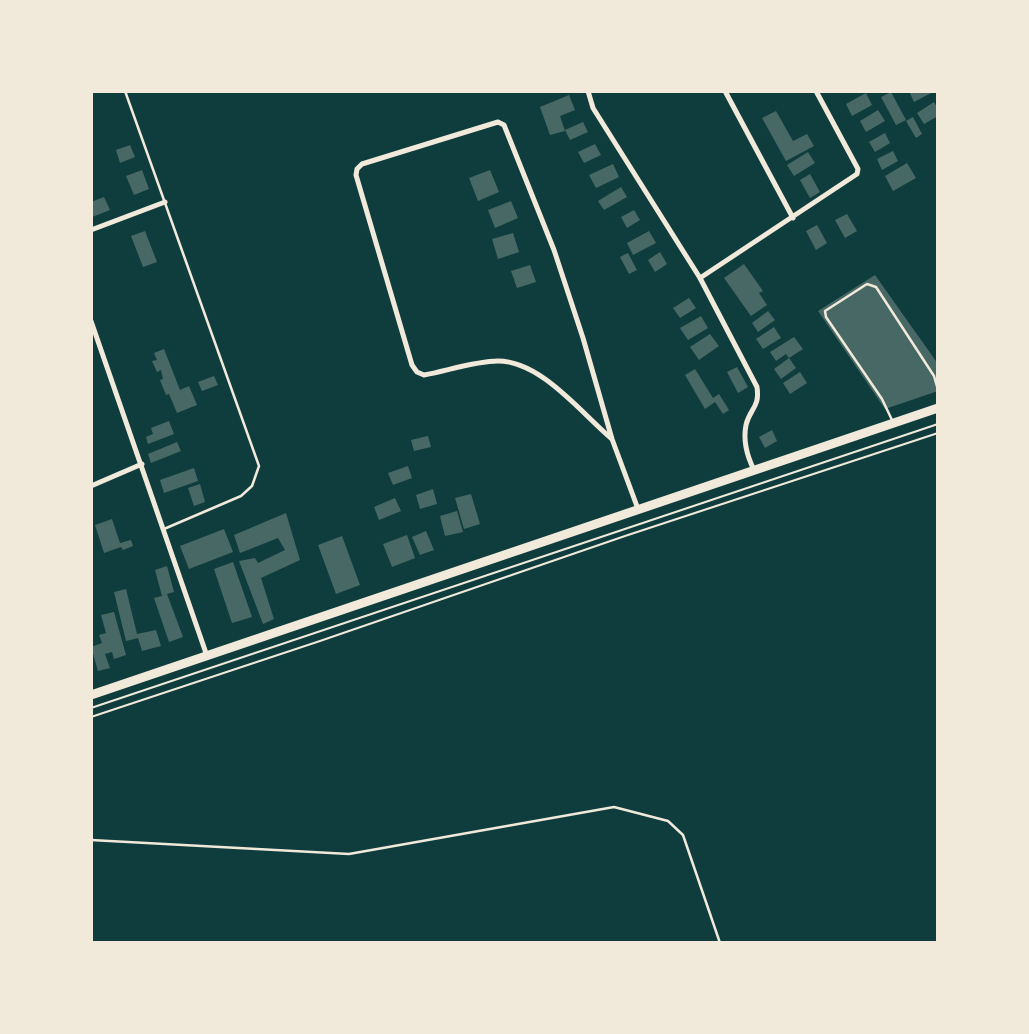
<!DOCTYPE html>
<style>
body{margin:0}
#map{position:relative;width:1029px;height:1034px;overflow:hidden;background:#0f3d3e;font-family:Manrope,sans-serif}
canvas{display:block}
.frame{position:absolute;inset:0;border:93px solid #f1e9da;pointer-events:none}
</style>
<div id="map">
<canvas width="1029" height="1034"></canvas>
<div class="frame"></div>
</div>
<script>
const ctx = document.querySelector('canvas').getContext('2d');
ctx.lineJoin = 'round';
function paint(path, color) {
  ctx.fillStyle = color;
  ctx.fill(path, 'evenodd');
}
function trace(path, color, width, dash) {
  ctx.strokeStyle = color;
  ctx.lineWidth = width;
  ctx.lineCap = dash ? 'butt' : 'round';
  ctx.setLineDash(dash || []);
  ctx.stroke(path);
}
const building = new Path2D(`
 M909,91H935L914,102Z
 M891,92L906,120L896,125L881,97Z
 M866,93L872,105L852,116L846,104Z
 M569,95L575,110L560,116L565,131L550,135L540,107Z
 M934,102L938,109V116L924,124L917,113Z
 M878,110L885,121L866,132L860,121Z
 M776,111L793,141L807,134L814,146L786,161L762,118Z
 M913,117L922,134L916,138L906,121Z
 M583,122L588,132L570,140L565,130Z
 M885,133L890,143L875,152L869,142Z
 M595,144L601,155L584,163L578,152Z
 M130,145L135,157L120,163L116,150Z
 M893,151L898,161L882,170L877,159Z
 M808,152L815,163L794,176L787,165Z
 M907,163L916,178L893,191L885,176Z
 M613,164L619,177L596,188L589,175Z
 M142,170L149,189L134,195L126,176Z
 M490,170L499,192L478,201L469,178Z
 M810,174L820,192L810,198L800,180Z
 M621,187L627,197L604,210L598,201Z
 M104,197L110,210L92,217L91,202Z
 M511,201L518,218L495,228L488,210Z
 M634,210L640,220L627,228L621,217Z
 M847,214L857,231L845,238L835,220Z
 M817,225L827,243L816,250L806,231Z
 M145,231L157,262L143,267L131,236Z
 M649,231L656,243L633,255L627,243Z
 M513,233L519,252L498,259L492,239Z
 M660,252L667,264L655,272L648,260Z
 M628,253L637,270L629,274L620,257Z
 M744,264L763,291L759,293L767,305L751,316L724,278Z
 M530,265L536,282L517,288L511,271Z
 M875,275L938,364V391L885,409L818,311Z
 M689,298L696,308L680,318L673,308Z
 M768,311L775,320L758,332L752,323Z
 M701,316L708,328L688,340L680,328Z
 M774,327L781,338L763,349L756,339Z
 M710,334L719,346L699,360L690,347Z
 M794,337L803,349L789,358L796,368L781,379L774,369L789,358L786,354L776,361L770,352Z
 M164,349L180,390L189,386L197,405L177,413L169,394L166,395L160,380L163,379L161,370L157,372L152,361L157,360L154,353Z
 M737,367L748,387L738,393L727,372Z
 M695,369L713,398L719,394L729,410L723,414L715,402L705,409L685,375Z
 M800,372L807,383L790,394L783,383Z
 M214,376L218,385L202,391L198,382Z
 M169,421L174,434L148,444L146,437L153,434L151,428Z
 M772,430L777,441L765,448L759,437Z
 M428,436L431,447L414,451L411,440Z
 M177,442L181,451L151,463L148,454Z
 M408,466L412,478L393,485L388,473Z
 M194,468L198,481L164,493L160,480Z
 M200,484L205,502L194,506L188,488Z
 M433,489L437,504L420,509L416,495Z
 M471,494L480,524L464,529L455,498Z
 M395,498L401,511L379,520L374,507Z
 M457,511L463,532L445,536L440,516Z
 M286,513L300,560L261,578L274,619L263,624L239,561L255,558L258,563L285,550L278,538L240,553L234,535Z
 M112,519L120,543L131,540L133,546L123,550L121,547L104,553L95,525Z
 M224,529L233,552L189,569L180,546Z
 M426,531L434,550L420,555L412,537Z
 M407,535L415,558L392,567L383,544Z
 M342,536L360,585L336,594L318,545Z
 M233,562L252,617L232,623L214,569Z
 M167,566L174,592L167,594L183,637L169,642L154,598L162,596L155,570Z
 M126,589L137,634L156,630L161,646L142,651L138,638L126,641L114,592Z
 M114,612L126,655L114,659L112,652L105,654L110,668L98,671L91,647L102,643L99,635L106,633L101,615Z`);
const path = new Path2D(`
 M91,708L938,424
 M91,717L320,641L625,536L938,433`);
const service = new Path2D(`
 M125,91L259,466L252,486L241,496L164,529
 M892,420L882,399L826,317L825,311L867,284L876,287L934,376L938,390
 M91,840L349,854L614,807L668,821L683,835L720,943`);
const minor = new Path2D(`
 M588,91L593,108L700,278L757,387C760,408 750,408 746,425C743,440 747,456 754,470
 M725,91L793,218
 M91,230L165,202
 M700,278L857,174L858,169L816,91
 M91,321L207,656
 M612,439C581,413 541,361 498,361C476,361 446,371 424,375L417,372L412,365L356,175L357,169L362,164L498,122L504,125L554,250L583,338L612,439L638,509
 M91,486L142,464`);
const primary = new Path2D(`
 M91,695L938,408`);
paint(building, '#486865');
trace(path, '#f1e9da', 2);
trace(service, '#f1e9da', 2.5);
trace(minor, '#f1e9da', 5);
trace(primary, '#f1e9da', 9);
</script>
